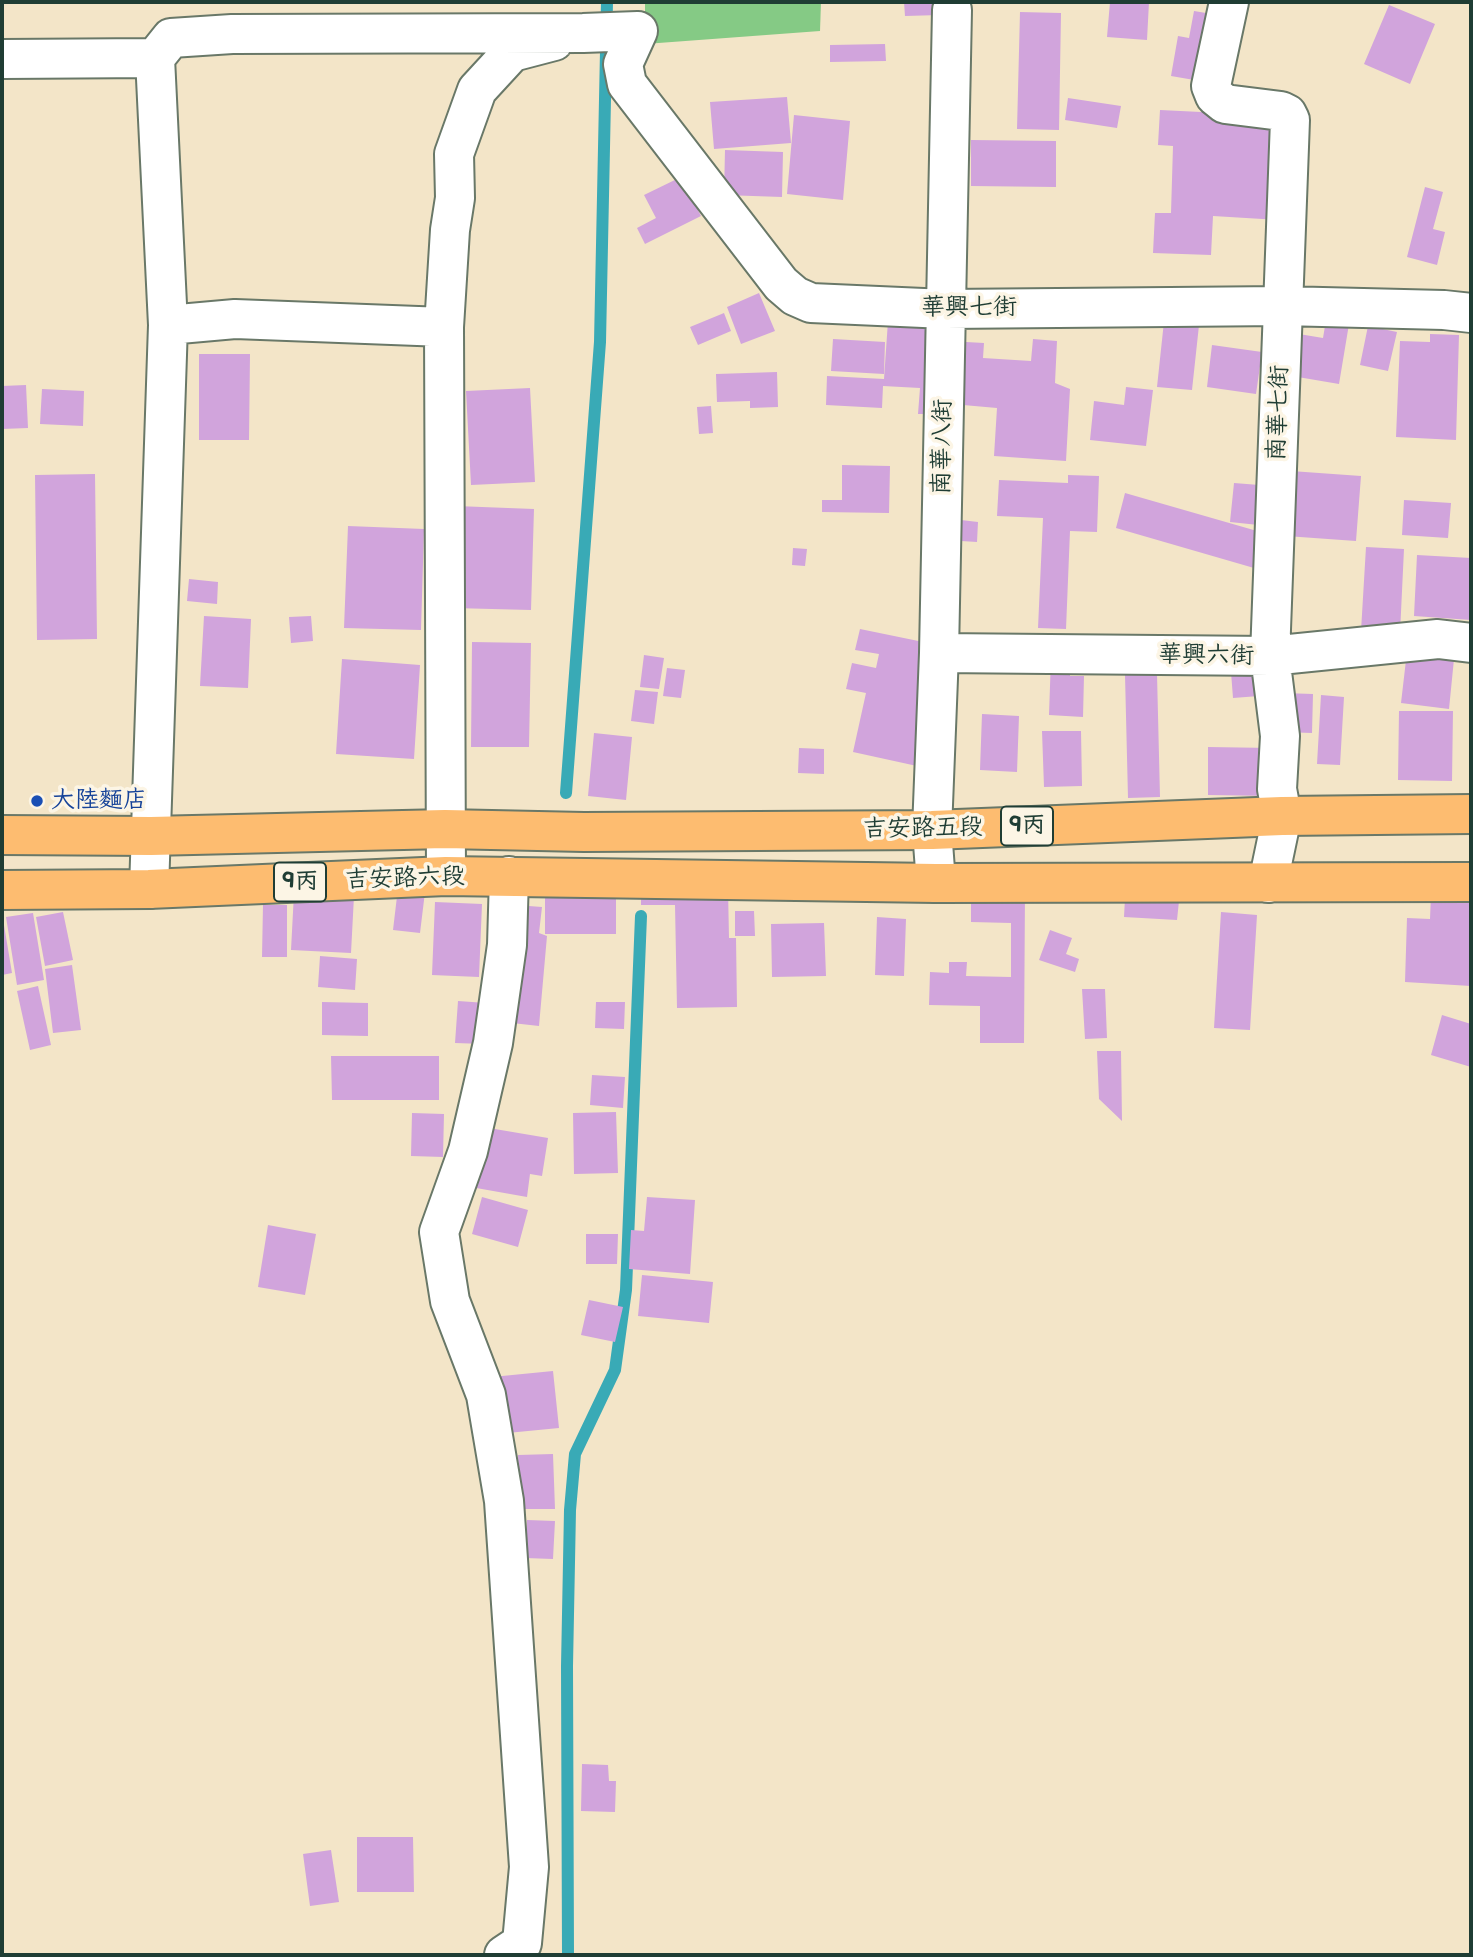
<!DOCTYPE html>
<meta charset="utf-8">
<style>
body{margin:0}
#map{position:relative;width:1473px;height:1957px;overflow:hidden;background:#f3e5c8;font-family:"Balsamiq Sans",sans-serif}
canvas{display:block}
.frame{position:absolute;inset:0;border:4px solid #1f3d34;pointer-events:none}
</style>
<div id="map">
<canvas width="1473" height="1957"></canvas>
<div class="frame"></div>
</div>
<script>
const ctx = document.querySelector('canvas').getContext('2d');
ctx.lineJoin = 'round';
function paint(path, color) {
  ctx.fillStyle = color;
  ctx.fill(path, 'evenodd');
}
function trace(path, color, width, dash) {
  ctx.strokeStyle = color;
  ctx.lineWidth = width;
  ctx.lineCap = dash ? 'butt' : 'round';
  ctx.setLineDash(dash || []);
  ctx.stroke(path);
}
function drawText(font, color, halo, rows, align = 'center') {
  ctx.font = font + ' "Balsamiq Sans","LXGW WenKai TC",sans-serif';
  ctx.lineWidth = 7;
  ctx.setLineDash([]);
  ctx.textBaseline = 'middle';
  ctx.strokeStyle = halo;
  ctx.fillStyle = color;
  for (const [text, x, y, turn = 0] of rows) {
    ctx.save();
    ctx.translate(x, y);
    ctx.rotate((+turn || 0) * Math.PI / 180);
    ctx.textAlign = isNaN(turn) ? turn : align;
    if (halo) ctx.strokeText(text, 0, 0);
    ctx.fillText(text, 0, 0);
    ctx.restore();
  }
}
const green = new Path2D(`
 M645,2H821L820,31L645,44Z`);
const stream = new Path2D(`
 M566,793L600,342L607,2
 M568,1955L567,1666L570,1510L575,1454L615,1370L626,1290L641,916`);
const building = new Path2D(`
 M904,2H939L940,15L905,16Z
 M1110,2H1149L1147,40L1107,37Z
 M1389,5L1435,24L1410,84L1364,64Z
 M1194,11L1212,14L1200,81L1171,76L1178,36L1189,38Z
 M1020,12L1061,13L1059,130L1017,129Z
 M885,44L886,61L830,62V45Z
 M787,97L791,143L714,149L710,102Z
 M1068,98L1121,106L1117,128L1065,120Z
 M1160,110L1283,116L1279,220L1213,216L1211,255L1153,253L1155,213H1171L1173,146L1158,145Z
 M794,115L850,121L843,200L787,194Z
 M971,140L1056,141V187L971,186Z
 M725,150L783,152L782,197L724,195Z
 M681,177L701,216L645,244L637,228L656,218L644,195Z
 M1425,187L1443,192L1433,229L1445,232L1437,265L1407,257Z
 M759,293L775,331L741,344L727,307Z
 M1165,312L1200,316L1192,390L1157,387Z
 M724,313L731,331L698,345L690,327Z
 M1327,314L1350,318L1339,384L1286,375L1293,333L1323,338Z
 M888,321L934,325L929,414H918L920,388L883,386L882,408L826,405L827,376L884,379Z
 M1368,326L1397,332L1388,371L1360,365Z
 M1430,334L1459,335L1456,440L1396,437L1400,341L1430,342Z
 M833,339L885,342L884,374L831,371Z
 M1033,339L1057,341L1055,383L1070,389L1066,461L994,456L997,408L963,405L966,342L984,343L983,358L1031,361Z
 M1212,345L1262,352L1256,394L1207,387Z
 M199,354H250L249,440H199Z
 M777,372L778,407L750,408V401L717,402L716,374Z
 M26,385L28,428L2,429V386Z
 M1126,387L1153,390L1146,446L1090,440L1094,401L1124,405Z
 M530,388L535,482L471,485L466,391Z
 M42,389L84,391L83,426L40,424Z
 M711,406L713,433L699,434L697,407Z
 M842,465L890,466L889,513L822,512V500H842Z
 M1291,471L1361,476L1356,541L1286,536Z
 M95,474L97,639L37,640L35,475Z
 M1068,475L1099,476L1097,532L1070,531L1066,629L1038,628L1043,518L997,516L999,480L1068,483Z
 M1234,483L1272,486L1268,526L1230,522Z
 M1125,493L1264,533L1254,568L1116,528Z
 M1404,500L1451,503L1448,538L1402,535Z
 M456,506L534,509L531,610L453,608Z
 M961,520L978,522L977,542L961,541Z
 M348,526L424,529L421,630L344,628Z
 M1366,547L1404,549L1400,633L1361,631Z
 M793,548L807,549L805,566L792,565Z
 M1417,555L1471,558V620L1414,616Z
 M189,579L218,582L217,604L187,601Z
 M204,616L251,619L248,688L200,686Z
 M311,616L313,641L291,643L289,617Z
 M860,629L933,644L917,766L853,752L866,693L846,689L852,663L876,668L879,654L855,650Z
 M472,642L531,643L529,747H471Z
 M1408,643L1455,649L1449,709L1401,703Z
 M644,655L664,658L659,689L640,687Z
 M1051,657L1071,658L1070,676H1084L1083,717L1049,715Z
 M342,659L420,665L414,759L336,754Z
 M667,668L685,670L681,698L663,696Z
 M1270,671L1272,695L1233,698L1231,672Z
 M1157,674L1160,797L1128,798L1125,675Z
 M635,690L658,692L654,724L631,721Z
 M1283,693L1313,694L1312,733L1282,732Z
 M1321,695L1344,697L1340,765L1317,764Z
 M1399,711H1453L1452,781L1398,780Z
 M982,714L1019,716L1017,772L980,770Z
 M1042,731H1081L1082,786L1044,787Z
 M594,733L632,737L626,800L588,796Z
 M1208,747L1272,748V796L1208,795Z
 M799,748L824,749V774L798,773Z
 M398,888L425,892L420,933L393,930Z
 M728,889L729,938H736L737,1007L677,1008L675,905H641V891Z
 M971,891L1025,892L1024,1043H980V1006L929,1005L930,972L949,973V962H967L966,976L1011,977V923L971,922Z
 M545,892H616V934H545Z
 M294,893L354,896L351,953L291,950Z
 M1431,894L1471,896V986L1405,982L1407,918L1430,919Z
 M1125,898L1179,901L1177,920L1124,917Z
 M435,902L482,904L479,977L432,975Z
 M263,905H287V957H262Z
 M515,905L542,907L539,933L547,936L539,1026L503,1022Z
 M735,911H754L755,936H735Z
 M63,912L73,960L45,966L36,917Z
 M1221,912L1257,915L1250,1030L1214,1028Z
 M33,913L44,980L17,985L6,917Z
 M877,917L906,919L904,976L875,975Z
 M2,919H3L12,973L2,975Z
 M824,923L826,976L772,977L771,924Z
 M1050,930L1072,938L1066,954L1079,959L1075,972L1039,960Z
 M320,956L357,959L355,990L318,987Z
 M72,965L81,1030L53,1033L45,969Z
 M38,986L51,1045L30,1050L17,991Z
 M1082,989H1105L1107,1038L1085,1039Z
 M458,1001L486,1003L484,1044L455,1043Z
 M322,1002L368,1003V1036L322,1035Z
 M596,1002H625L624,1029L595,1028Z
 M1442,1015L1471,1024V1067L1431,1055Z
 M1097,1051H1121L1122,1121L1099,1099Z
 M331,1056H439V1100H332Z
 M592,1075L625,1077L623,1108L590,1105Z
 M616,1112L618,1173L574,1174L573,1113Z
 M412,1113L444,1114L443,1157L411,1156Z
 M483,1127L548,1138L542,1176L530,1174L527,1197L465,1186Z
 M482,1197L528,1210L518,1247L472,1234Z
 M647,1197L695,1200L690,1274L629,1269L631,1230L644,1231Z
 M268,1225L316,1234L305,1295L258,1287Z
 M586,1234H618L617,1264H586Z
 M642,1275L713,1282L709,1323L638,1316Z
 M589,1300L623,1307L615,1342L581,1335Z
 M553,1371L559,1428L497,1434L492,1377Z
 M553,1454L555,1509H519L518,1455Z
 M527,1520L555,1521L553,1559L525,1558Z
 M582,1764L608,1765L609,1781H616L615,1812L581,1811Z
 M357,1837H413L414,1892H357Z
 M331,1850L339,1902L310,1906L303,1854Z`);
const minor = new Path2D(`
 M1229,2L1211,86L1215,96L1225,104L1281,111L1287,114L1290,120L1270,656L1280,736L1277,789L1282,816L1268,883
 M2,59L155,58
 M168,325L235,319L444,327
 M939,653L1270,656L1438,639L1471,643
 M446,876L444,327L450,230L455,198L454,154L477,90L512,52L554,41
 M936,883L932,830L939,653L952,10
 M149,889L168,325L155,58L171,38L232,34L583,33L638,31L623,64L627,84L781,284L795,296L811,303L946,309L1282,306L1444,310L1471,313
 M504,1955L522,1943L529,1867L504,1501L486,1395L450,1301L439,1232L468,1151L493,1043L507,945L509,876`);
const major = new Path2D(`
 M2,835L151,836L445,829L584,832L932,830L1282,816L1471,814
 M2,890L149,889L446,876L936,883L1471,882`);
const markers = [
 [37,801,7,"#1a4fb4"]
];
const shields = [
 [1027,826,52],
 [300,882,52]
];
const shieldNames = [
 ["9丙",1027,826],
 ["9丙",300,882]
];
const streetNames = [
 ["華興七街",969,308],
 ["南華七街",1279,413,-88],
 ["南華八街",943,447,-89],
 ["華興六街",1206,656,1],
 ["吉安路五段",923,829,-1],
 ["吉安路六段",405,879,-2]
];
const transitNames = [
 ["大陸麵店",51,801]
];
paint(green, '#85ca85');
trace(stream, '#39aab6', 12);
paint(building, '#d1a4dc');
trace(minor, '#697868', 42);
trace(major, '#697868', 42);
trace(minor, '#fff', 38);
trace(major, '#fdbc70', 38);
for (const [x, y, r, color] of markers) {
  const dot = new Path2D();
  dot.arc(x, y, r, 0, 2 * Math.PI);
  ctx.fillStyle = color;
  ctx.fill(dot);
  trace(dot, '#fcf5e5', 2.5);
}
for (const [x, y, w] of shields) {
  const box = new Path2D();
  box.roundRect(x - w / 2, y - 19.5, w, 39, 5);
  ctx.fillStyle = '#fcf5e5';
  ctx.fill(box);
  trace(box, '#1f3d34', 2);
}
drawText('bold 23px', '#1f3d34', null, shieldNames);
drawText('24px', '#1f3d34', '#fcf5e5', streetNames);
drawText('24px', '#164399', '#fcf5e5', transitNames, 'left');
</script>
